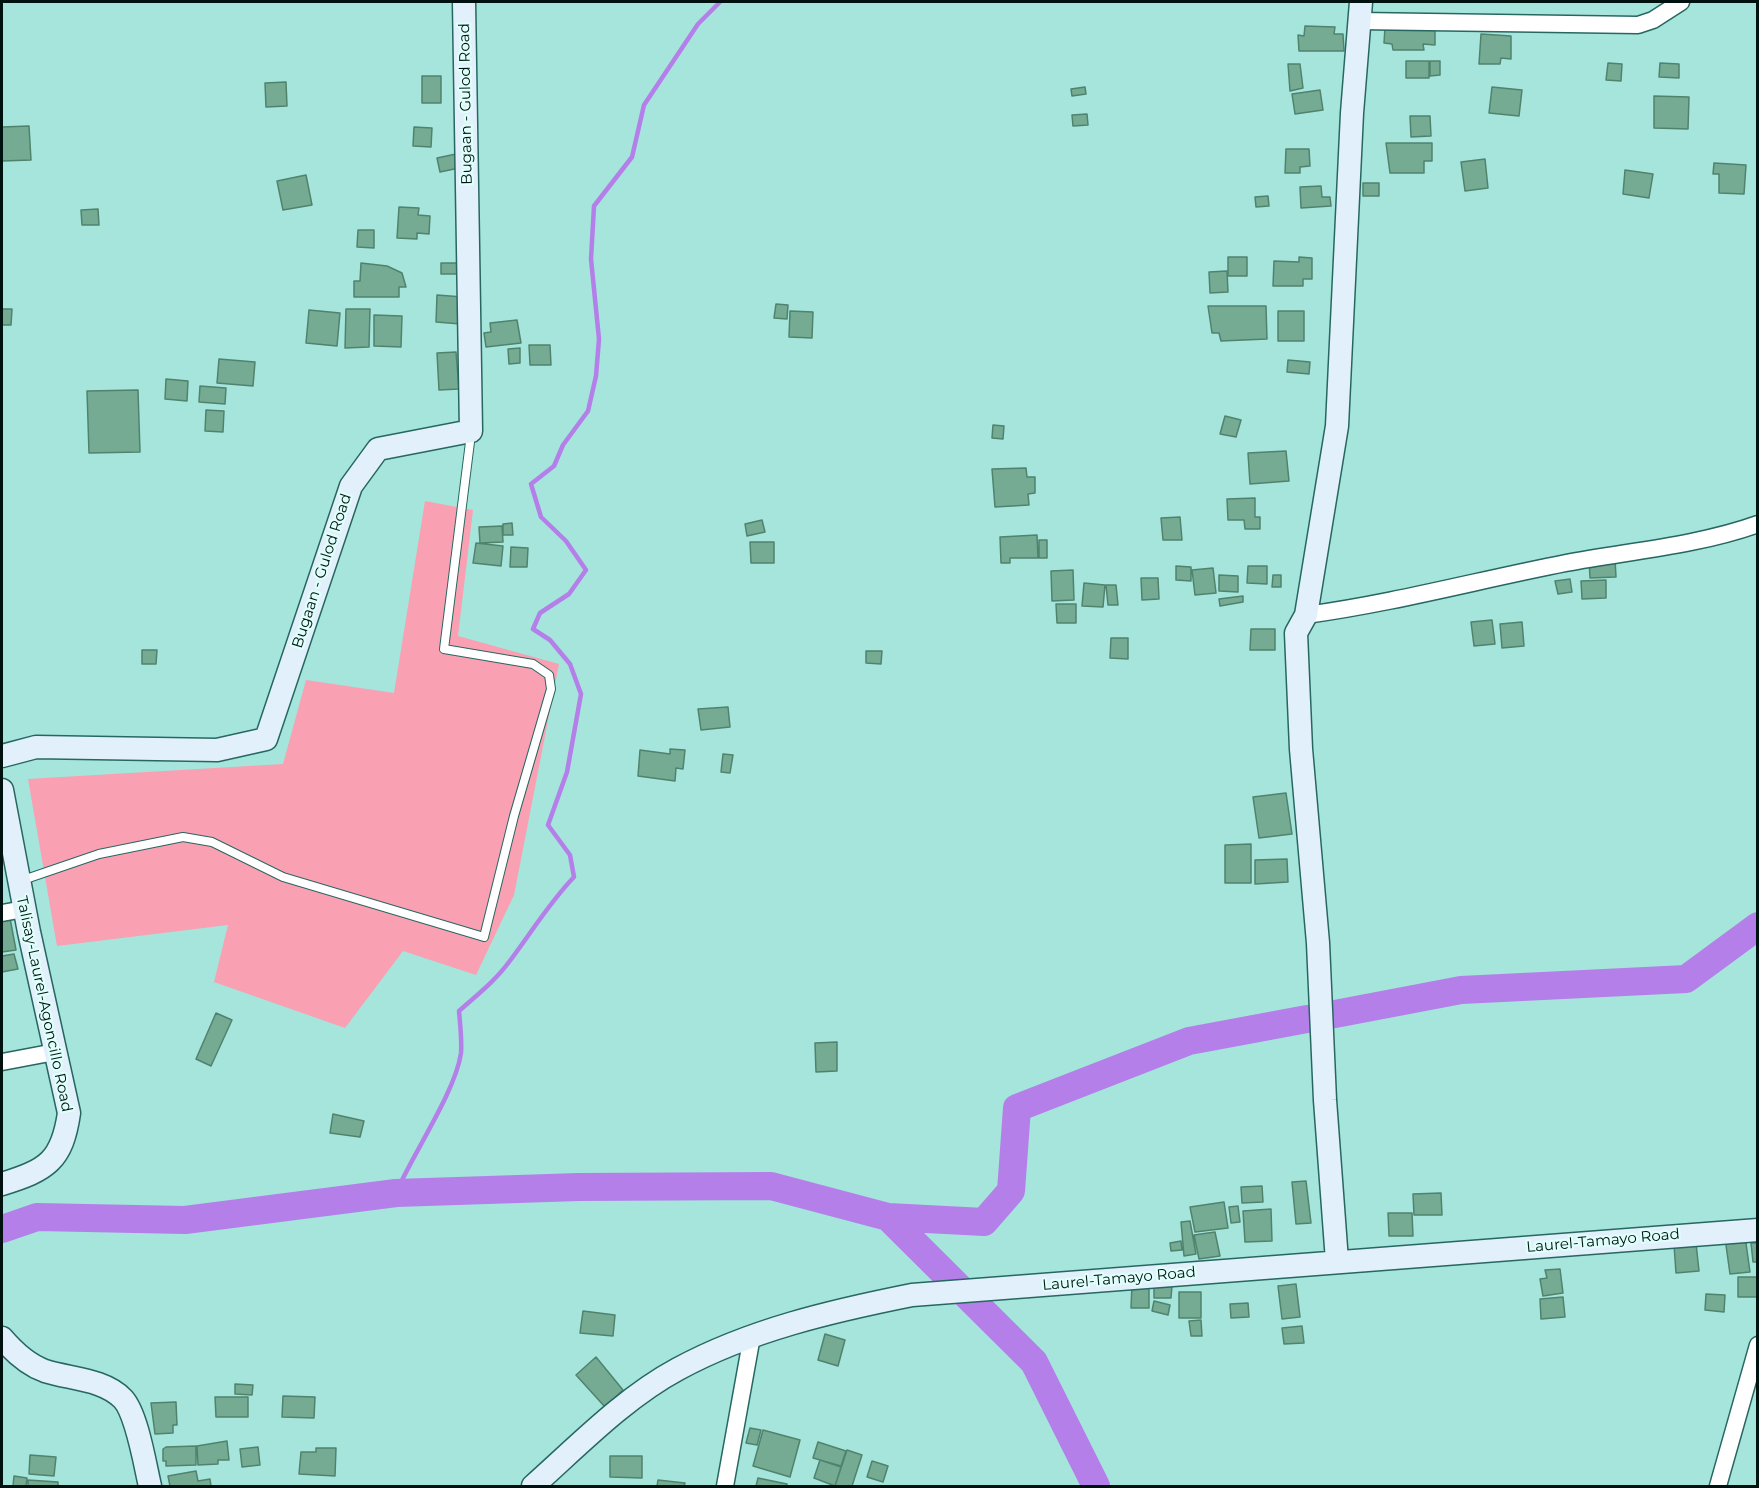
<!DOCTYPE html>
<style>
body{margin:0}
#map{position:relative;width:1759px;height:1488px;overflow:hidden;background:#a5e5dc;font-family:Montserrat,sans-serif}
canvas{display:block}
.frame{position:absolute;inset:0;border:3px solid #001210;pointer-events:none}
</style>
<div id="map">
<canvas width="1759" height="1488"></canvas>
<div class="frame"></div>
</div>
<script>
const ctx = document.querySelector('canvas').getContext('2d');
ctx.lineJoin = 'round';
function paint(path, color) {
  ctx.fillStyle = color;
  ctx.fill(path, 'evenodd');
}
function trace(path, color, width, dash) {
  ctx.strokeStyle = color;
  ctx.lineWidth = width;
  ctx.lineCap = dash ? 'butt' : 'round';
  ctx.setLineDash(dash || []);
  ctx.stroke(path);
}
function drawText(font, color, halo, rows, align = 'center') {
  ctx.font = font + ' Montserrat,sans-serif';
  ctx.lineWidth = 4.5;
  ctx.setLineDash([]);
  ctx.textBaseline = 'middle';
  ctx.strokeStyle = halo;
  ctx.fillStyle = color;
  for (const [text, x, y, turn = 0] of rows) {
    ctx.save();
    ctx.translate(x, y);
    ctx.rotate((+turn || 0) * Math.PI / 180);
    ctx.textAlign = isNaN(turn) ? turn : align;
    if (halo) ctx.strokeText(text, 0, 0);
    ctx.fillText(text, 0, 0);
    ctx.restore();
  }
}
const green = new Path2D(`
 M425,501L473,510L458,636L559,664L514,895L476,975L403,951L345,1028L214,982L228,925L57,946L28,779L283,764L306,680L394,693Z`);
const stream = new Path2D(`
 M396,1193C413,1153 455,1093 461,1053C462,1039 460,1024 459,1011C477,995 495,981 509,962C531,933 549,903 574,877L570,855L548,825L567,772L581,694L570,664L550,640L533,629L540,613L569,594L586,570L566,541L541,517L531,484L554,466L563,445L588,411L596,376L599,339L591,259L594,206L632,157L644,105L698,24L720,2`);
const river = new Path2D(`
 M1335,1014L1461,990L1686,979L1758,926
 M888,1217L984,1222L1011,1191L1017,1108L1189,1041L1307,1019
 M2,1229L37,1217L185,1220L396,1193L579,1187L771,1186L888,1217L1034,1362L1096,1486`);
const building = new Path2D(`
 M1305,26L1335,27L1334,34H1343L1344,51H1299L1298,35L1304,36Z
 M1385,27L1435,29V45L1423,44L1424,50H1393L1392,44L1384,43Z
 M1481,34L1511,36V59L1501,58L1500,64H1479Z
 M1406,61H1429V78H1406Z
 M1430,61H1440V75L1430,76Z
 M1608,63L1622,64L1621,81L1606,80Z
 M1660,63L1679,64V78L1659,77Z
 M1288,64H1300L1303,88L1290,91Z
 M422,76H441V103H422Z
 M286,82L287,106L266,107L265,83Z
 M1085,87L1086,94L1072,96L1071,89Z
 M1492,87L1522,90L1519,116L1489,113Z
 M1320,90L1323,110L1295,114L1292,94Z
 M1654,96L1689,97L1688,129L1654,128Z
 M1087,114L1088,125L1073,126L1072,115Z
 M1410,116H1430L1431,136L1411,137Z
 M29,126L31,160L2,161V127Z
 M414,127L432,128L431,147L413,146Z
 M1386,143H1432V161H1424V173H1390Z
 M1286,149H1309L1310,166L1300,167V173H1285Z
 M456,154L459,168L440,172L437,158Z
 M1485,159L1488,188L1465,191L1461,162Z
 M1714,163L1746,165L1744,194L1719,193V174H1713Z
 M1625,170L1653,174L1649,198L1623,194Z
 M306,175L312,205L283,210L277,181Z
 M1363,183H1379V196H1363Z
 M1321,186L1322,197H1330L1331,206L1301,208L1300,187Z
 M1268,196L1269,206L1256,207L1255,197Z
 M399,207L419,208L418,215L430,216L429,234L417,233V239L397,238Z
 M98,209L99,225H82L81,210Z
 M358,230H374V248L357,247Z
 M1228,257H1247V276H1228Z
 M1299,257L1312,258V279H1303V286H1273L1274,261L1299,262Z
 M361,263L387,266L402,273L406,287H399V297H354V281H360Z
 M441,263H461L462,274H441Z
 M1227,271L1228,292L1210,293L1209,272Z
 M437,295L463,297L461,324L436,322Z
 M776,304L788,305L787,319L774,318Z
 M1208,306H1266L1267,339L1221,341L1219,333H1212Z
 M2,309H12L11,325H2Z
 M346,309H370L369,347L345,348Z
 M309,310L340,313L337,346L306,343Z
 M790,311L813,312L812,338L789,337Z
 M1278,311H1304V341H1278Z
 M374,315L402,316L401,347L374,346Z
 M517,320L521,343L486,347L484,333L491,332L490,323Z
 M529,345H550L551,365H530Z
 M520,348V363L509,364L508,349Z
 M456,352L459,389L439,390L437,353Z
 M219,359L255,362L253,386L217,383Z
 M1288,360L1310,362L1309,374L1287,372Z
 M166,379L188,381L187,401L165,399Z
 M200,386L226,388L225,404L199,402Z
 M138,390L140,452L89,453L87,391Z
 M206,410L224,411L223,432L205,431Z
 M1225,416L1241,420L1236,437L1220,434Z
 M993,425L1004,426L1003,439L992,438Z
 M1286,451L1289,481L1250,484L1248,453Z
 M1026,468L1027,477H1035V493L1028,494L1029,505L995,507L992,469Z
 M1255,498V517H1260V529H1245L1244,520H1228L1227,499Z
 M1180,517L1182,540H1163L1161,518Z
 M762,520L765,532L747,536L745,524Z
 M512,523L513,535H503V524Z
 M502,526L503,542L480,543L479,527Z
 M1037,535L1038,558H1010V563H1001L1000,537Z
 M1039,540H1047V558H1039Z
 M750,542H774V563H751Z
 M476,543L503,546L501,566L473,563Z
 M511,547L528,548L527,567H510Z
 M1615,559L1616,577L1590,578L1589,560Z
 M1176,566L1191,567V581L1176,580Z
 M1248,566H1267V584L1247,583Z
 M1213,568L1216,593L1195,595L1192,570Z
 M1073,570L1074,600L1052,601L1051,571Z
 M1219,575L1238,576V592L1219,591Z
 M1273,575H1281V587H1272Z
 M1141,578H1158L1159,599L1142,600Z
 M1570,579L1572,592L1558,594L1555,581Z
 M1606,580V598L1582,599L1581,581Z
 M1084,583L1105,585L1103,607L1082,606Z
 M1106,585H1116L1118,605H1108Z
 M1243,596V602L1220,606L1219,599Z
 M1056,604H1076V623H1057Z
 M1492,620L1495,644L1474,646L1471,622Z
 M1522,622L1524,646L1502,648L1500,624Z
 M1251,629H1275V650H1250Z
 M1111,638H1128V659L1110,658Z
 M142,650H157L156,664H142Z
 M866,651H882L881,664L866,663Z
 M728,707L730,727L701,730L698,709Z
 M670,749L685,750L683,769L676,768L675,781L638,776L640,750L670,754Z
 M723,754L733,755L730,773L721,772Z
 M1286,793L1292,834L1259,838L1253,797Z
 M1251,844V883H1225V845Z
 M1287,859L1288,882L1255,884V860Z
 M10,918L16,950L2,952V919Z
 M14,954L18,969L2,972V956Z
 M216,1013L232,1020L211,1066L196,1059Z
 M837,1042V1071L816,1072L815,1043Z
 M333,1114L364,1121L360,1137L330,1133Z
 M1306,1181L1311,1223L1296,1224L1292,1182Z
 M1262,1186L1263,1202L1242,1203L1241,1187Z
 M1441,1193L1442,1215H1414L1413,1194Z
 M1224,1202L1228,1228L1195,1232L1190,1207Z
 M1238,1206L1240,1222L1231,1223L1229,1207Z
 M1271,1209L1272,1241L1245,1242L1243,1211Z
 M1388,1213H1412L1413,1236H1389Z
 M1190,1221L1196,1254L1184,1256L1181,1222Z
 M1215,1232L1220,1256L1199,1259L1194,1235Z
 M1745,1236L1750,1272L1730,1274L1725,1238Z
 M1181,1241L1182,1250L1171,1251L1170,1243Z
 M1696,1243L1699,1271L1676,1273L1674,1245Z
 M1751,1243H1758V1262H1753Z
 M1560,1269L1563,1293L1543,1296L1540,1279L1547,1278L1545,1270Z
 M1738,1277H1758V1297H1738Z
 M1132,1284H1149V1308H1131Z
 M1154,1284L1172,1285L1171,1298H1154Z
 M1296,1284L1300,1317L1282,1319L1278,1286Z
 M1179,1292H1201V1318H1179Z
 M1706,1294L1725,1295L1724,1312L1705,1310Z
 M1563,1297L1565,1317L1541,1319L1540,1299Z
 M1154,1301L1170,1305L1168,1315L1152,1311Z
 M1248,1303L1249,1317L1231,1318L1230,1304Z
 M583,1311L615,1315L613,1336L580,1333Z
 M1201,1320L1202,1336H1191L1189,1321Z
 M1302,1326L1304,1343L1284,1344L1282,1328Z
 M825,1334L845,1340L838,1366L818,1360Z
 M596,1357L623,1390L605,1407L576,1375Z
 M235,1384L253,1385L252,1395L235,1394Z
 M283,1396L315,1397L314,1418L282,1417Z
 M215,1397H248V1417H216Z
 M176,1402L177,1425H173V1433L155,1434L151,1403Z
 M750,1428L761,1430L757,1445L746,1443Z
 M763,1430L800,1440L790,1477L753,1466Z
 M227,1441L229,1460H218V1464L198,1465L197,1446Z
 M818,1442L846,1451L841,1466L813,1458Z
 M196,1446V1465L166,1466V1461H163V1449L166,1447Z
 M258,1447L260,1465L242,1467L240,1449Z
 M316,1448H336L335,1476L299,1474L301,1452H316Z
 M847,1450L862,1455L852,1486H835Z
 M30,1455L56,1457L54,1476L29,1474Z
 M610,1456H642V1478L610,1477Z
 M820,1460L841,1467L835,1486L814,1478Z
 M872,1461L888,1466L883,1482L867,1477Z
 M196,1471L198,1481L210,1479L211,1486H170L168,1476Z
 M14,1476L27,1478L26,1486H13Z
 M758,1478L787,1484V1486H756Z
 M28,1480L58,1482V1486H28Z
 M658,1480L685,1483L684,1486H657Z`);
const lane = new Path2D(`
 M20,881L99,854L183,837L212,842L283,877L484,937L514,816L551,689L549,675L533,664L444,649L471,434`);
const street = new Path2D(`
 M1359,21L1638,25L1653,20L1681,2
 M1306,615C1394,603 1479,580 1566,563C1630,551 1696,546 1758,524
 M2,913L24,909
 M2,1062L55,1052
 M725,1486L752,1336
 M1718,1486L1758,1345`);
const secondary = new Path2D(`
 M2,756L36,747L217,750L266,739L351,486L378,449L471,431L464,2
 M2,790L29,932L69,1113C62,1161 47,1170 2,1184
 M1337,1261L1325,1100L1318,943L1301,749L1296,633L1306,615L1337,426L1352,113L1361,2
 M2,1338C14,1352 28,1365 45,1371C70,1379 104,1379 123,1399C137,1414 145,1465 150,1486
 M533,1486C578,1446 624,1398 678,1369C750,1330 832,1311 912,1295L1758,1230`);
const streetNames = [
 ["Bugaan - Gulod Road",466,104,-91],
 ["Bugaan - Gulod Road",322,571,-72],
 ["Talisay-Laurel-Agoncillo Road",44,1004,78],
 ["Laurel-Tamayo Road",1603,1241,-5],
 ["Laurel-Tamayo Road",1119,1279,-5]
];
paint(green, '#f9a0b3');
trace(stream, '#b47fe8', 4.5);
trace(river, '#b47fe8', 28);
paint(building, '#75aa93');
trace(building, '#50836e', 1.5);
trace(lane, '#276761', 10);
trace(street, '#276761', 19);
trace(secondary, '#276761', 25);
trace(lane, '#fff', 8);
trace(street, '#fff', 16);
trace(secondary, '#e2f0fc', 22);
drawText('15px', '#001210', '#dffffa', streetNames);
</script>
